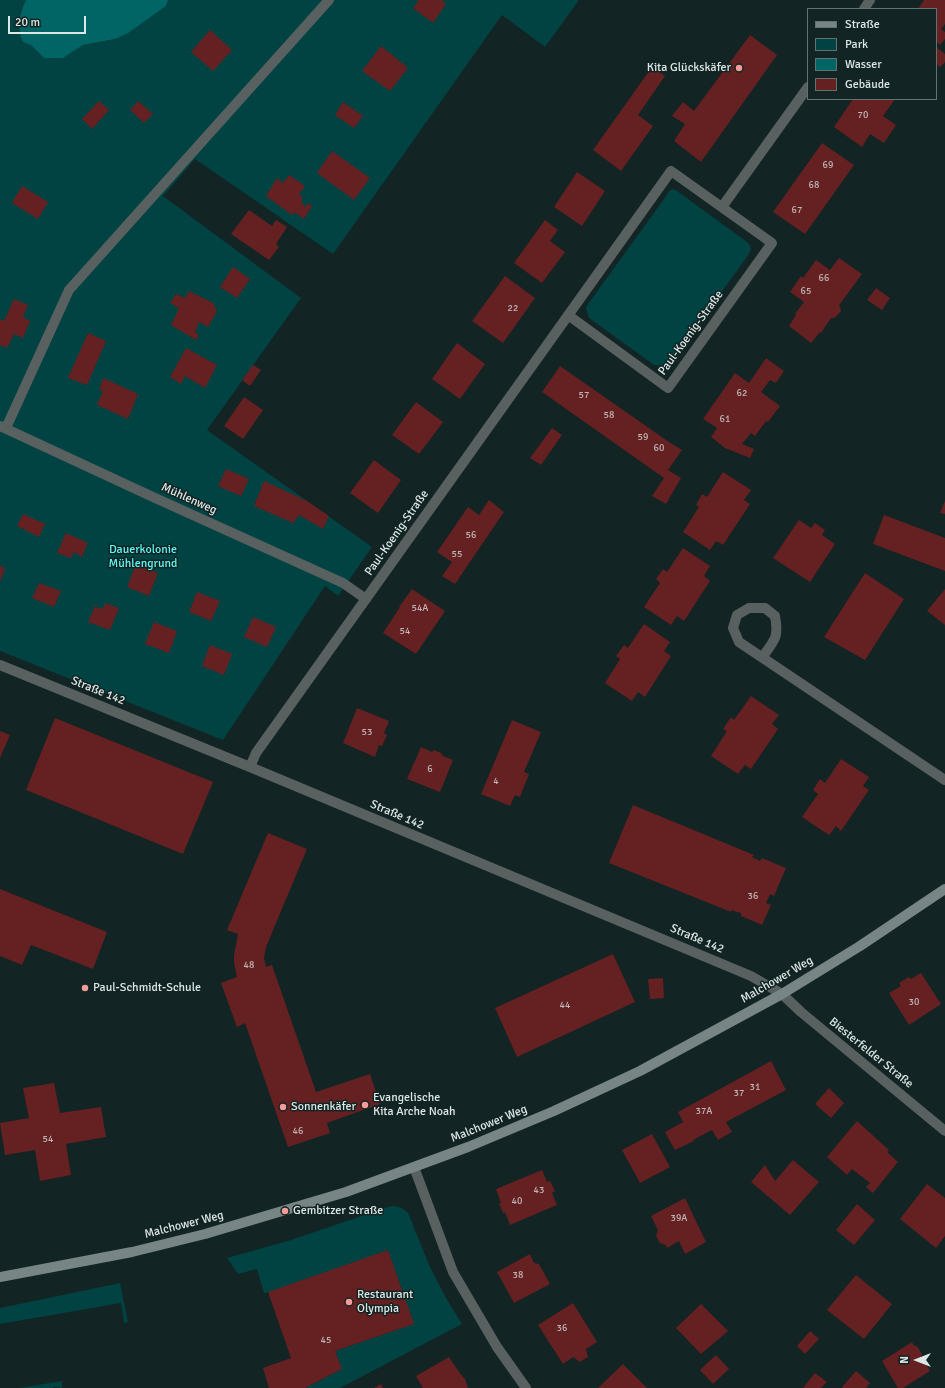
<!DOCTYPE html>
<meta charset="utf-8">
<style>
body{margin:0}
#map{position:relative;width:945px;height:1388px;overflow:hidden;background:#122423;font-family:Signika,sans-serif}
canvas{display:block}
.legend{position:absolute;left:807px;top:8px;width:130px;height:92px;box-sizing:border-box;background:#122423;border:1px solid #637271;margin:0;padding:5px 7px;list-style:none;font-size:12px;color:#dce7e6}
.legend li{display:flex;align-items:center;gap:8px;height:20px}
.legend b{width:20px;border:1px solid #637271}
.north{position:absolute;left:897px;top:1340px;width:40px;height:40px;-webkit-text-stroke:3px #122423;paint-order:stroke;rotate:270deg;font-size:11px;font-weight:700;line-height:16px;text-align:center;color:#dce7e6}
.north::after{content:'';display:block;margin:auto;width:14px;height:18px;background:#dce7e6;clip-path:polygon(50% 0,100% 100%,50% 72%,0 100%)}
.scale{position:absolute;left:8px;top:16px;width:78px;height:18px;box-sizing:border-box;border:2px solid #dce7e6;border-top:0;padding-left:5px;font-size:12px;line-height:14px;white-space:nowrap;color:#dce7e6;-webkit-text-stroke:3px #122423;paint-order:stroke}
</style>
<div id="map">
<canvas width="945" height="1388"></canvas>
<ul class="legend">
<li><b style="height:5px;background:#778584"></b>Straße</li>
<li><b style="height:11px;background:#004342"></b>Park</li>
<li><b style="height:11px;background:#006564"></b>Wasser</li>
<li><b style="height:11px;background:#652022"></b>Gebäude</li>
</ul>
<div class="north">N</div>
<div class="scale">20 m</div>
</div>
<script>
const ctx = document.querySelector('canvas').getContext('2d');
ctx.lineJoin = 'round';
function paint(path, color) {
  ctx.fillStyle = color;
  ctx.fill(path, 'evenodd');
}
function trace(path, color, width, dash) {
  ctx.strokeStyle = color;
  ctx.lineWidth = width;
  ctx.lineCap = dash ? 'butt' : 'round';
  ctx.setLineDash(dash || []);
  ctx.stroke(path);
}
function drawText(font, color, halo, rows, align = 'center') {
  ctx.font = font + ' Signika,sans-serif';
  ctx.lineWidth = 3;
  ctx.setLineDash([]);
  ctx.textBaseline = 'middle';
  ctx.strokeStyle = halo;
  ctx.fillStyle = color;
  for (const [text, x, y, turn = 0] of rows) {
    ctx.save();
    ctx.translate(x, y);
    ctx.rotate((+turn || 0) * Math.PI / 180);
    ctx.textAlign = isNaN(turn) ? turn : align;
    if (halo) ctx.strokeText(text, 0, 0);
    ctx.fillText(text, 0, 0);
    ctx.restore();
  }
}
const green = new Path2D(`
 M0,0H26L20,13L19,33L44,58H63L83,45L115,39L166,6L168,0H579L545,47L502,15L333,254L195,159L163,196L301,298L207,430L372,547L338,596L325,586L223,740L0,651Z
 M673,189L677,191L743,239C755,247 751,251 744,261L670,363C664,366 660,366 654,365L589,318L586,308L588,304L664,199L669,191Z
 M391,1206C398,1206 403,1208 408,1213L430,1267L446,1298L462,1324L340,1388H305L342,1369L335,1351L413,1324L268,1292L264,1293L257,1269L238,1274L227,1258L291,1240Z
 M120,1283L128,1322L124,1323L121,1303L0,1324V1308Z
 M62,1381V1388L54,1387L53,1388H19Z`);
const water = new Path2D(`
 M26,0H168L166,6L128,33L115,39L83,45L63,58H44L31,45L23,42C16,27 19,14 26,0Z`);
const building = new Path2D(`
 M419,0H442L446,4L433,23L413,8Z
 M924,0H945V24L941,29L945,32V39L940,45L936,42V9H918Z
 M210,30L232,50L213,71L191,52Z
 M750,35L777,55L701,162L674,141L685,124L672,116L683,102L694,111Z
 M381,46L408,68L390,91L362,71Z
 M936,47L945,54V62L940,67L936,64Z
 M652,67L665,76L638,115L653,126L621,171L593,150Z
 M853,99H895L883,116L896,125L884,143L870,134L862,147L834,127Z
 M99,101L109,110L92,129L82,119Z
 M138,101L153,114L144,123L130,110Z
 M343,102L363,116L354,128L335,115Z
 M822,143L854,165L805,234L773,212Z
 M332,151L370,178L354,200L317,173Z
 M577,172L605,191L582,226L554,207Z
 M289,175L305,186L299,194L303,198L301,202L306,207L308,203L312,206L304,219L294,212L292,215L266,196L277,178L283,183Z
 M22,186L48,202L38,219L12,203Z
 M249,210L272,226L276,220L287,227L276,244L279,247L269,260L231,234Z
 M545,220L558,230L550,241L565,252L542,283L514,263Z
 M839,258L862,274L840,304L839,303L841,311L835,318H831L821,333L820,332L811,343L789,326L796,315L795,314L804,302L790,292L801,276L803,278L816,260L830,270Z
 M233,267L250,279L237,298L220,287Z
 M505,276L535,298L503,343L472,321Z
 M876,288L890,298L882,310L867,300Z
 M189,291L213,303L217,311L208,327L199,322L195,332L199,335L196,340L171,325L179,308L170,303L176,294L185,298Z
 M14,299L28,305L23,317L30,321L23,338L14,334L7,348L0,345V319L4,321Z
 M88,333L106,341L87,385L68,378Z
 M457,343L485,364L460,399L432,379Z
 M186,348L217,365L205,388L185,376L181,384L170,377Z
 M766,358L784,371L776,383L770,380L761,392L780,406L768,422L766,421L755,436L751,433L742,444L754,449L750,458L725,448L711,437L717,428L703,419L735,373L749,383Z
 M253,365L261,370L250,386L242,380Z
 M560,366L669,442L682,450L668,470L681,478L666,504L652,496L664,478L542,392Z
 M103,378L138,394L128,419L97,405L103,391L99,390Z
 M244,397L263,410L243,439L224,426Z
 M416,402L443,422L419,454L392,435Z
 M552,428L562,435L541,465L530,458Z
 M374,460L401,480L378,513L350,493Z
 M226,469L249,479L241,496L218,486Z
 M723,472L751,490L744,500L750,504L723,545L716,541L710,550L683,532L699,507L696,505L702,494L707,497Z
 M264,481L307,501L329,516L323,529L299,515L293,523L254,506Z
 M489,500L504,512L455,584L442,576L452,562L437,552L468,507L479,515Z
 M945,501V514L940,513Z
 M23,514L45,524L39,537L17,526Z
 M884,515L945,538V571L873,544Z
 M799,520L811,528L815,523L825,530L822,535L835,544L810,582L773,558Z
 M66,533L88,543L82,557L74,552L71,558L57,553Z
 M683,548L710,566L704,576L710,581L684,621L677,616L671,625L644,607L660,583L656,579L663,569L667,572Z
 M136,564L158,573L149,596L127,587Z
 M0,566L5,568L0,582Z
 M865,573L904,599L865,660L824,637Z
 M39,583L61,591L54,607L32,598Z
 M412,589L445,611L416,654L383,633L400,607H399Z
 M945,589V625L927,611Z
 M197,592L220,601L211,621L189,612Z
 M105,603L119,608L110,630L88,622L95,606L103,609Z
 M253,617L276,627L267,647L244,637Z
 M154,622L177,631L169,653L145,644Z
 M644,624L670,642L664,651L671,656L645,697L638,692L632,701L605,683L620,659L616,656L624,645L628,648Z
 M210,645L232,654L224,675L202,666Z
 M751,696L779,715L772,724L778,729L751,769L745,765L738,774L711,756L727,731L723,729L731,717L734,720Z
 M357,708L389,721L384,733L387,735L382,746L379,745L375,757L343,743Z
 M55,718L213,782L183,854L26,790Z
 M512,720L541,732L524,772L529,774L520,797L515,795L510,806L481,794Z
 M0,731L10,735L0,758Z
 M421,747L432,752L434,750L441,753L443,756L453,760L440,792L407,779Z
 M841,759L869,777L863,786L869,790L841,831L836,826L829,835L802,817L818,794L813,790L820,779L825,783Z
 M633,805L754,855L752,857L760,861L762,858L786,868L774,896L770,894L766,903L771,905L762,925L741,916V913L731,910V912L609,863Z
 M268,833L307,849L266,947L264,958L266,967L272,965L316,1092L370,1074L380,1104L327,1123L330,1133L288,1147L245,1023L237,1027L221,983L237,977L234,963V955L238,934L227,930Z
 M0,889L107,932L93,969L31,945L22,965L0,956Z
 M613,954L635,1002L517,1057L495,1008Z
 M921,973L941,1004L909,1025L889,993L901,986L899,983L909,977L911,979Z
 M663,978L664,998L650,999L648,979Z
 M771,1061L786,1090L726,1122L732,1132L718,1140L712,1130L693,1140L694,1141L675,1150L665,1132L683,1122L678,1112Z
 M54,1083L60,1113L101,1107L106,1137L66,1144L71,1175L40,1181L35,1150L5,1155L0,1123L29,1118L23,1088Z
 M829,1088L844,1103L831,1118L815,1104Z
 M857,1121L889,1150L887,1152L898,1162L873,1193L866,1187L870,1183L852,1169L847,1175L827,1157Z
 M652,1134L670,1167L640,1183L622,1150Z
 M793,1160L819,1182L790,1215L751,1182L765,1165L775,1181Z
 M542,1170L547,1182L550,1181L555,1191L552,1193L557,1205L510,1225L505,1212L503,1213L499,1203H501L496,1189Z
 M927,1184L945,1198V1236L936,1248L900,1219Z
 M685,1198L706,1242L685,1254L679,1241L667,1248L666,1245L660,1243L656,1236L658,1230L651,1216Z
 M857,1204L875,1220L854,1245L836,1230Z
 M388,1250L414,1324L335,1351L342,1369L305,1388H269L263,1368L291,1358L268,1292Z
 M530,1254L534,1263L539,1264L550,1284L514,1303L497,1272Z
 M856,1275L892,1304L864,1339L827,1310Z
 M573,1303L597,1342L586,1349L588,1357L580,1362L573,1357L563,1364L538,1325Z
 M701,1304L728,1331L701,1354L676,1328Z
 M810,1331L819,1339L805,1354L797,1346Z
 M912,1342L914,1346H917L922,1354L921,1356L930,1371L903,1388H898L882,1361Z
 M716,1355L729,1369L713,1384L700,1370Z
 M449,1357L459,1372L465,1379L468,1388H423L416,1376Z
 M623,1364L647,1388H598Z
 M856,1371L870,1383L866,1388H843L842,1387Z
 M815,1373L827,1382L821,1388H803Z
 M381,1384L383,1388H374Z`);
const lane = new Path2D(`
 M0,426L153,497L343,583L366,599
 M6,428L69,290L329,0
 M763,656C775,640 779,637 775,616L765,608H749L737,615L733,628L739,642L945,780`);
const street = new Path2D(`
 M864,9L870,0
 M722,207L808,87
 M0,665L250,767L751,976L782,994L801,1012L945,1131
 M250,767L256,753L671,171L772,243L668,388L568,315
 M414,1167L453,1272L497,1347L526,1388`);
const secondary = new Path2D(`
 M0,1277L132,1252L205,1234L346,1192L468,1147L554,1111L640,1071L782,994L860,946L945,889`);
const markers = [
 [739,68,4,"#f59b98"],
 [85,988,4,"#f59b98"],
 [365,1105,4,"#f59b98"],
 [283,1107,4,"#f59b98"],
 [285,1211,4,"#f59b98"],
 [349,1302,4,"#f59b98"]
];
const numberNames = [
 ["70",863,115],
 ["69",828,165],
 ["68",814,185],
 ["67",797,210],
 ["66",824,278],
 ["65",806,291],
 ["22",513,308],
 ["62",742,393],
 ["57",584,395],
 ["58",609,415],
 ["61",725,419],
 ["59",643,437],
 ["60",659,448],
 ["56",471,535],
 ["55",457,554],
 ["54A",420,608],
 ["54",405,631],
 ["53",367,732],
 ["6",430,769],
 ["4",496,781],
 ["36",753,896],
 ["48",249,965],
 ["30",914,1002],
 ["44",565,1005],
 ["31",755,1087],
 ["37",739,1093],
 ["37A",704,1111],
 ["46",298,1131],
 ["54",48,1139],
 ["43",539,1190],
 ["40",517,1201],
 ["39A",679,1218],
 ["38",518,1275],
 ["36",562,1328],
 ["45",326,1340]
];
const poiNames = [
 ["Kita Glückskäfer",731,68,"right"],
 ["Paul-Schmidt-Schule",93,988],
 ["Evangelische",373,1098],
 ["Kita Arche Noah",373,1112],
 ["Sonnenkäfer",291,1107],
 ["Gembitzer Straße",293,1211],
 ["Restaurant",357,1295],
 ["Olympia",357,1309]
];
const streetNames = [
 ["Paul-Koenig-Straße",691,333,-54],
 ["Mühlenweg",189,499,24],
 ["Paul-Koenig-Straße",397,533,-55],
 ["Straße 142",98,691,22],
 ["Straße 142",397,815,23],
 ["Straße 142",697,939,23],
 ["Malchower Weg",777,980,-30],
 ["Biesterfelder Straße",871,1053,39],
 ["Malchower Weg",489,1124,-22],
 ["Malchower Weg",184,1225,-14]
];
const parkNames = [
 ["Dauerkolonie",143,550],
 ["Mühlengrund",143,564]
];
paint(green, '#004342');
paint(water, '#006564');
paint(building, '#652022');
trace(lane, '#586060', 10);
trace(street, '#586060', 10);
trace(secondary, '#778584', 10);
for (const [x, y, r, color] of markers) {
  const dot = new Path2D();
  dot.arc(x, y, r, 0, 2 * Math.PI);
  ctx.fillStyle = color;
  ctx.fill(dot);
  trace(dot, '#122423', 1.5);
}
drawText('10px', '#beb5b5', null, numberNames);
drawText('12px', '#dce7e6', '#122423', poiNames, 'left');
drawText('12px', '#dce7e6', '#122423', streetNames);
drawText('12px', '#5ff9f6', '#122423', parkNames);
</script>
